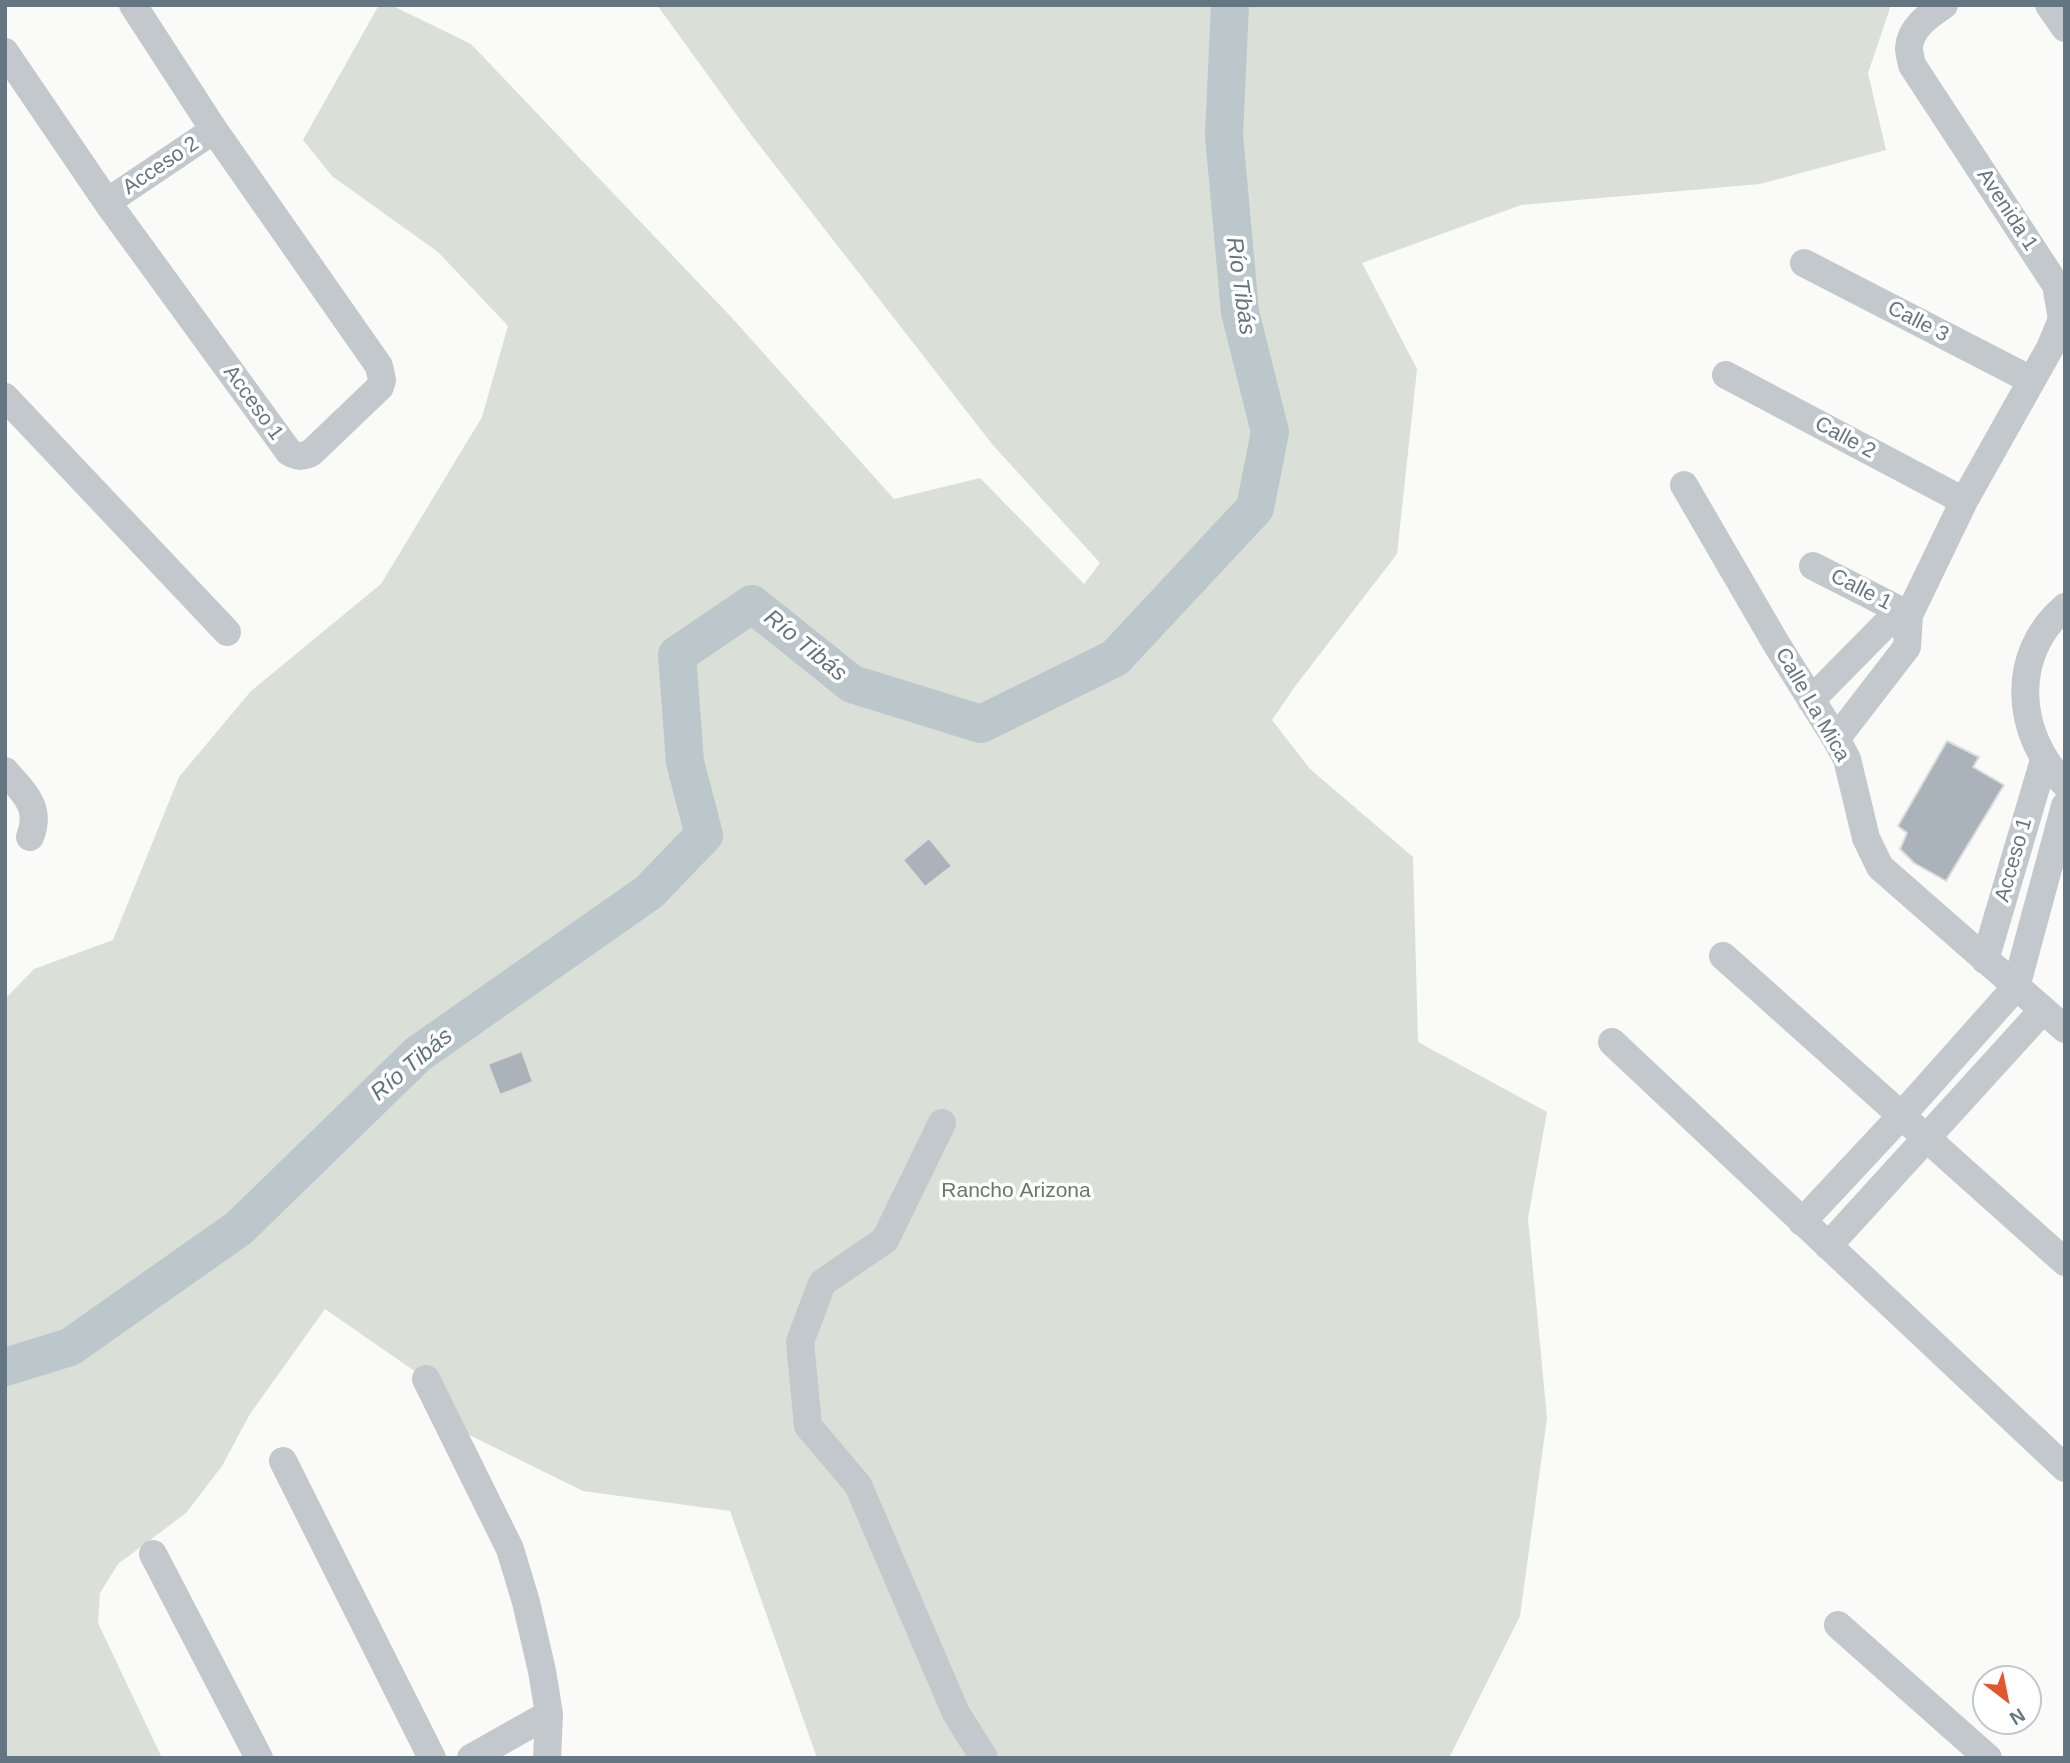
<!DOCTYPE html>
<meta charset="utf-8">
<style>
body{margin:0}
#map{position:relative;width:2070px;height:1763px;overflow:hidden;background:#fafaf8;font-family:Arial,sans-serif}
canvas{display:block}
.frame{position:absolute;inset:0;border:7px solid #657683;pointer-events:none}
.north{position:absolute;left:1972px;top:1665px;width:70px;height:70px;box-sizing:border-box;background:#fff;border:2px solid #c1c8cd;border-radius:50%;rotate:148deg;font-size:19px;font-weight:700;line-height:28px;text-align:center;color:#657683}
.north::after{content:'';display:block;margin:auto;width:24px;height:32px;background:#e4572e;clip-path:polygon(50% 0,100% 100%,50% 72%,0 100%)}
</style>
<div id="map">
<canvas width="2070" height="1763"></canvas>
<div class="frame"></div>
<div class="north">N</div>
</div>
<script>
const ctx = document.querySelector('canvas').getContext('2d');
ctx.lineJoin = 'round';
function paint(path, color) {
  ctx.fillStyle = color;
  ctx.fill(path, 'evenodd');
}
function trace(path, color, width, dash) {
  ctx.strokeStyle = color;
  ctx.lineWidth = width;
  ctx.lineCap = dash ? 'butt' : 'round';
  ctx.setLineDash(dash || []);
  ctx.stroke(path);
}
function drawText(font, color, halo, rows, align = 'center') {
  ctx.font = font + ' Arial,sans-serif';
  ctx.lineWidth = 7;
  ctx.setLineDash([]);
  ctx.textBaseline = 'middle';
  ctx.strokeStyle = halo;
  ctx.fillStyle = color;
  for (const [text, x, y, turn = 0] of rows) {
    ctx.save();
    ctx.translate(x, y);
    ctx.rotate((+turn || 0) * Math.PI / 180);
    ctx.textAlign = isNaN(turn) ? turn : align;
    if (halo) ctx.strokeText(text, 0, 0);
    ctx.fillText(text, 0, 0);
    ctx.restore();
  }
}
const green = new Path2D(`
 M379,5H391L471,44L733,319L894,499L980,478L1084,584L1100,563L992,444L749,132L657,5H1891L1868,73L1886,150L1760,184L1521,205L1362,263L1417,369L1397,554L1296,685L1272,720L1310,769L1413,857L1418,1042L1547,1112L1528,1218L1547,1418L1520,1616L1449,1758H817L730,1511L583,1491L447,1424L426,1379L325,1309L250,1414L222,1466L186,1513L118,1564L100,1593L98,1623L162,1758H5V999L34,969L113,940L179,777L251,691L381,584L482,417L508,326L438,252L332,176L303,140Z`);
const river = new Path2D(`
 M5,1367L70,1347L239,1228L418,1054L649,892L704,835L685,762L677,655L752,604L852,684L981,724L1115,658L1255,508L1270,432L1240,312L1224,135L1230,5`);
const building = new Path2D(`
 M1947,741L1979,757L1973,767L2004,785L1946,881L1914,863L1900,849L1907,833L1898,826Z
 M929,838L952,866L925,887L903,860Z
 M522,1051L533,1082L500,1095L488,1064Z`);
const minor = new Path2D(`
 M2049,5L2065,28
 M5,52L107,202L289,452C297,457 302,457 311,453L380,387L382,380L379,366L214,130L133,5
 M107,202L214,130
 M1804,263L2031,380
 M1726,375L1964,501
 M5,397L227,632
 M1684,485L1777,645L1836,739L1847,759L1866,838L1880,867L2065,1029
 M1813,566L1909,615
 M2065,607C2009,654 2015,735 2065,784
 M1811,700L1884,626L1909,615
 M1836,739L1907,647L1909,615L1964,501L2050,348L2062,319L2056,285L1912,65C1911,60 1909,53 1909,48C1910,28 1929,15 1944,5
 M5,771C24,793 42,807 30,837
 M1723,956L2065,1262
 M1985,960L2044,760
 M1612,1042L2065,1468
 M942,1123L885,1240L822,1283L800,1342L808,1426L858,1485L956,1713L984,1758
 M1802,1222L1901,1116L2016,987L2065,806
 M1828,1246L2043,1010
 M426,1379L510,1549L526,1602L542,1671L549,1714L547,1758
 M283,1461L432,1758
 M153,1554L259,1758
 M1838,1625L1988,1758
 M471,1758L549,1714`);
const streetNames = [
 ["Acceso 2",161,166,-34],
 ["Avenida 1",2007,210,57],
 ["Calle 3",1918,322,27],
 ["Acceso 1",253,403,54],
 ["Calle 2",1845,438,28],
 ["Calle 1",1861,590,27],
 ["Calle La Mica",1812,705,60],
 ["Acceso 1",2014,860,-74]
];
const parkNames = [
 ["Rancho Arizona",1016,1191]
];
const waterNames = [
 ["Río Tibás",1240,286,82],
 ["Río Tibás",805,646,39],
 ["Río Tibás",412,1065,-40]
];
paint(green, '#dadfd7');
trace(river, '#bbc7cb', 38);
paint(building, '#aab3b9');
trace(building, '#dcdcda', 2);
trace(minor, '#c3c8cc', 28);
drawText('21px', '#657683', '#fff', streetNames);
drawText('21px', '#687a64', '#fff', parkNames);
drawText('italic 23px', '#60757c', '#fff', waterNames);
</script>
